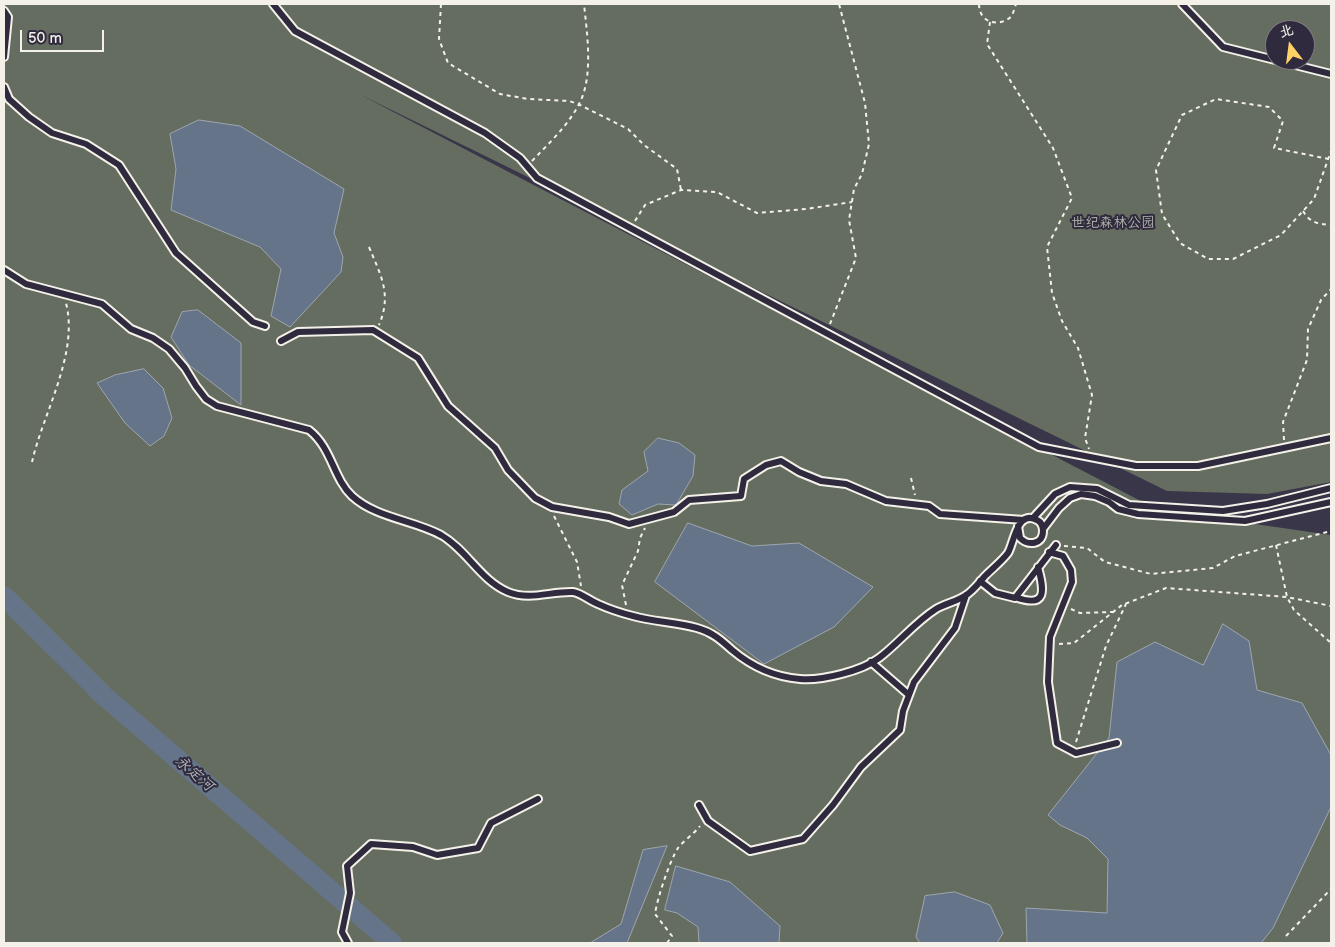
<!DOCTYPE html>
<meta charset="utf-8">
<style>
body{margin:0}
#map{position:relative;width:1335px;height:947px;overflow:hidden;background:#39364a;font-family:"Balsamiq Sans","LXGW WenKai TC",sans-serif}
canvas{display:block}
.frame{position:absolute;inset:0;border:5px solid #f4f1e8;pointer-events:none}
.north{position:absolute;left:1265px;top:20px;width:50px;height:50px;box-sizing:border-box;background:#2f2a3d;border:1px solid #7e7a81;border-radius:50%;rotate:345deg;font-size:14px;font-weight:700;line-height:20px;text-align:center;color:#f4f1e8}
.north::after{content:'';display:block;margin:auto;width:18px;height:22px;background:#ffd166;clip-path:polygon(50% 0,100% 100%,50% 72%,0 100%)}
.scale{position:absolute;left:20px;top:30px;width:84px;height:22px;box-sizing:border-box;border:2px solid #f4f1e8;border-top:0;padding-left:6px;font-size:15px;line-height:18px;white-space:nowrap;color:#f4f1e8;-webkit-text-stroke:4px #2f2a3d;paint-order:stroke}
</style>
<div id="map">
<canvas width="1335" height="947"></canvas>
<div class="frame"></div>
<div class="north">北</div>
<div class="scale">50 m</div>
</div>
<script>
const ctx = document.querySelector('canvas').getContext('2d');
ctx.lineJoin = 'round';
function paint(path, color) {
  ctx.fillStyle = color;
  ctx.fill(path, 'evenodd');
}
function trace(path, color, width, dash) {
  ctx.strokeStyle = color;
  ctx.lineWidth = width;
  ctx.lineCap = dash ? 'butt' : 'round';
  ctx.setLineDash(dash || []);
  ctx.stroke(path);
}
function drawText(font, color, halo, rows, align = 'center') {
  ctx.font = font + ' "Balsamiq Sans","LXGW WenKai TC",sans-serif';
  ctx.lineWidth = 4;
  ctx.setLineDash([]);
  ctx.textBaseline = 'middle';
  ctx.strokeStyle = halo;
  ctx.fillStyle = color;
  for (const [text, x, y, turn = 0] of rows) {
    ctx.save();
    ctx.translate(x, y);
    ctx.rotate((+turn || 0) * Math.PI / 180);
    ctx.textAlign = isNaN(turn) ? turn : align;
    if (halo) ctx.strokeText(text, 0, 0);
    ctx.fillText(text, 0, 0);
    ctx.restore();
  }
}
const green = new Path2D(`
 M4,4H1331V482L1267,494L1167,491L359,94L1158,510L1331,535V943H4ZM1275,30H1305V60H1275Z`);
const water = new Path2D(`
 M199,120L240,126L344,189L334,233L343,257L341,272L290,327L271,316L281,269L260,247L171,210L176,169L170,134Z
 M198,310L241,343V405L189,365L171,337L182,312Z
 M144,369L163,388L172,418L164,436L150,446L125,423L97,383L115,375Z
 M658,438L679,443L695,455L693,476L676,505L658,504L632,515L619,504L622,490L648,471L644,452Z
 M688,523L752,546L799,543L873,587L834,627L764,664L655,582Z
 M1223,624L1249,641L1257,690L1302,703L1331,755V807L1273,928L1261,943H1027L1026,908L1107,913L1108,859L1087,838L1060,825L1048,815L1109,738L1117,662L1155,642L1203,665Z
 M667,846L627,943H590L621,924L643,850Z
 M676,866L730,882L780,926L779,943H699L698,927L677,913L665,910Z
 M955,892L990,905L1003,933L997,943H920L916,937L925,896Z`);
const river = new Path2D(`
 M4,596L104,696L392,943`);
const path = new Path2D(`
 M441,4L439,39L448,63L500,94L528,99L569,101L578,104L628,129L644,145L677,169L681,190
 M979,4C979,23 999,28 1012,16L1016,4
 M990,22L987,44L1053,148L1072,198L1047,247L1052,293L1062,321L1078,348L1092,395L1085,438L1089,449
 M1329,159L1274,148L1283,121L1269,107L1216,99L1182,115L1156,170L1162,214L1180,243L1208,259H1233L1281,235L1314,199L1331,151
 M532,161C550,142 570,124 581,100C593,73 587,33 584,4
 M1303,211C1310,223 1318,224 1331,225
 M635,221L645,205L681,190L717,192L757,213L806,209L852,202
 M369,247C381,276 392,294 379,325
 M830,324L856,258L849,220L854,189L862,174L869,144L865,103L839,4
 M1284,440L1283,422L1307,360L1308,329L1321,300L1331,289
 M32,462C43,413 79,354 66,303
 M911,478L915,495
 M554,516L577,562L581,586
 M1276,545L1287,597L1294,610L1331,643
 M1064,546L1087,548L1105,562L1151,574L1213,568L1235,556L1331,531
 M626,605L622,585L638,551L640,538L645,528
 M1071,609L1080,613L1113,612
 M1059,644L1074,643L1122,605L1166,588L1287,597L1331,606
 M1076,742L1106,646L1126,604
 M1286,936L1331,889
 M667,943L672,936L655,914C657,899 670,860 678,848C682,842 694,834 700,826`);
const lane = new Path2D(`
 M273,4L295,31L485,133L520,158L537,178L1039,447L1136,466H1198L1331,438
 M1182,4L1223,47L1275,60
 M4,11L8,17L4,57
 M1275,60L1331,74
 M4,87L9,99L29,117L52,133L86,144L119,165L176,253L253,322L265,326
 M4,270L26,284L102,304L131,329L153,338L169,349L185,368L196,386L206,399L217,406L309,430C332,448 333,478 352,496C376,518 413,520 441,535C467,550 480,580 508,592C530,601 551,591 573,592C581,593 590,601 598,604C609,609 621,613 633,616C654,622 676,622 697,628C712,632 721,640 732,650C751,666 775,677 800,679C821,681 862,671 879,658C899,643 914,623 936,609C946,603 960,601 969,593C975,588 980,582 985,576C992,569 1002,561 1008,553C1014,543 1017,509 1037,520C1041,522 1043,526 1043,531C1043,545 1028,546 1020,538L1018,526
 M281,341L298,332L373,330L418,358L448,406L495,448L508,470L535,498L552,507L609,517L629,524L674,512L689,500L741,496L744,479L766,465L781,461L799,472L821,481L846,484L886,501L929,506L940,514L1024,520
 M1033,518L1055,494L1070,487L1097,489L1129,505L1223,511L1267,504L1331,488
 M1043,529L1059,508L1070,498L1081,494L1095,496L1109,502L1118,509L1138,514L1245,521L1331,502
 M1049,552L1063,556L1071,570L1072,582L1050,637L1048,682L1057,743L1076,753L1117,743
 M980,581L995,593L1015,598L1056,545
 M1015,597C1048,609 1044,590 1038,567
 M871,662L909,695
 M699,805L708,821L750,851L803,839L833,805L861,767L900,730L903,711L914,682L955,628L966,595
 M348,943L342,932L350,893L347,866L371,844L413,847L437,855L478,848L491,823L538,799`);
const parkNames = [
 ["世纪森林公园",1113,223]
];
const waterNames = [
 ["永定河",194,774,41]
];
paint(green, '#656d60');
paint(water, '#657489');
trace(water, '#9ea6af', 1);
trace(river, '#657489', 20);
trace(lane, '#f4f1e8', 10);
trace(path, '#f4f1e8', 2, [4, 4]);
trace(lane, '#2f2a3d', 6);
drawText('14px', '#b4b6ab', '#2f2a3d', parkNames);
drawText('italic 15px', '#b4b9bd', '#2f2a3d', waterNames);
</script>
